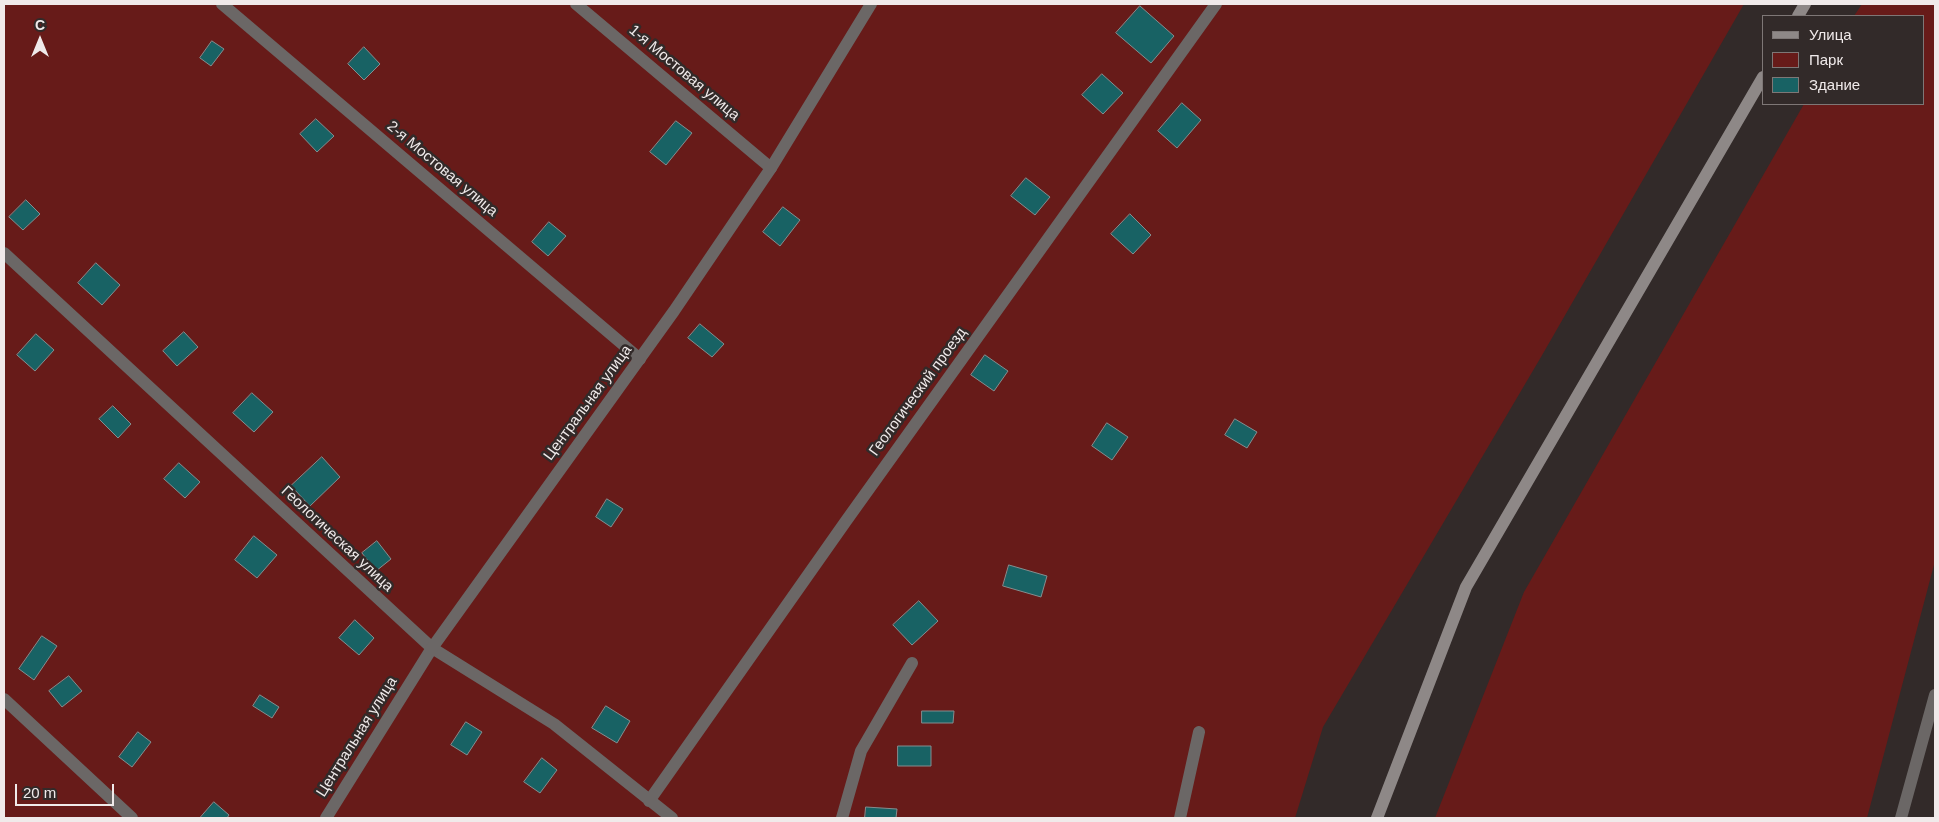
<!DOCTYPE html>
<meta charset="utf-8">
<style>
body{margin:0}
#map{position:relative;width:1939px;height:822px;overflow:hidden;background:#322a29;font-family:Helvetica,sans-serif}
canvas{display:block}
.frame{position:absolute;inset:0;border:5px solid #f0eaea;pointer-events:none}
.legend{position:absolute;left:1762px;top:15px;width:162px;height:90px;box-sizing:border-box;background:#322a29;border:1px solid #7e7776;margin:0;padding:6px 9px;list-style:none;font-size:15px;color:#f0eaea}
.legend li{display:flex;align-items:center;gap:10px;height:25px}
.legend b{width:25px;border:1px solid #7e7776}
.north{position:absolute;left:15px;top:15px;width:50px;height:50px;-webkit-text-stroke:4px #322a29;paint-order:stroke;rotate:0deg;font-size:14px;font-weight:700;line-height:20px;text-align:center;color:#f0eaea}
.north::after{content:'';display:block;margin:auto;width:18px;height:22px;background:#f0eaea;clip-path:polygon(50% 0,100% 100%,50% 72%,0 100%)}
.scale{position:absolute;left:15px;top:784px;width:99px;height:22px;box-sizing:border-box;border:2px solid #f0eaea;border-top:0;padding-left:6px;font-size:15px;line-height:18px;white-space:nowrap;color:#f0eaea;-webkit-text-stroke:4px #322a29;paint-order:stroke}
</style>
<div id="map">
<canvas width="1939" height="822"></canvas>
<div class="frame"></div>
<ul class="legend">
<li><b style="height:6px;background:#8e8887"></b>Улица</li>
<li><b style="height:14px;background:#671b19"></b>Парк</li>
<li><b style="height:14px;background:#186264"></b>Здание</li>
</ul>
<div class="north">С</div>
<div class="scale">20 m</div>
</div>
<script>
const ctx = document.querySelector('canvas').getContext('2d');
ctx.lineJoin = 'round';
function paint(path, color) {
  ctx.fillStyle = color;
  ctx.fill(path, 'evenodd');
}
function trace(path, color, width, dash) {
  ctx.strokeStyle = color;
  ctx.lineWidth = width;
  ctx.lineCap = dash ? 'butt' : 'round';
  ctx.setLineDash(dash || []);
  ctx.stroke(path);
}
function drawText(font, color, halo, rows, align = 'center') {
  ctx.font = font + ' Helvetica,sans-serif';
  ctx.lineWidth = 5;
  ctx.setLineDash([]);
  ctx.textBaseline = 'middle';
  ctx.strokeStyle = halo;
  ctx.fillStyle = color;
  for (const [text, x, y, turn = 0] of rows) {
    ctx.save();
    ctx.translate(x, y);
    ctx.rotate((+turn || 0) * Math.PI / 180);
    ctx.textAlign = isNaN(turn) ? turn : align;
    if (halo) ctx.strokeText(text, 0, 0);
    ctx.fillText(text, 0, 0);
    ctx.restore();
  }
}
const green = new Path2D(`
 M4,4H1744L1541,357L1323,727L1295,818H4Z
 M1862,4H1935V561L1867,818H1435L1524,592L1804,104H1923V16H1854Z`);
const building = new Path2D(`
 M1140,6L1174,36L1151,63L1116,33Z
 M212,41L224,49L211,66L200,58Z
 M364,47L380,64L364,80L348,64Z
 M1102,74L1123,93L1103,114L1082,95Z
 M1182,103L1201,120L1177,148L1158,131Z
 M316,119L334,136L317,152L300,134Z
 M676,121L692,133L666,165L650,152Z
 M1026,178L1050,197L1035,215L1011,196Z
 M26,200L40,214L23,230L9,217Z
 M783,207L800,220L780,246L763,232Z
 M1130,214L1151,235L1133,254L1111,234Z
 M549,222L566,236L548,256L532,242Z
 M96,263L120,285L102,305L78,283Z
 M700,324L724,344L712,357L688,338Z
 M184,332L198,347L177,366L163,351Z
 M36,334L54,350L35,371L17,355Z
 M985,355L1008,371L994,391L971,375Z
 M252,393L273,412L254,432L233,413Z
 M113,406L131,424L118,438L99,419Z
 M1235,419L1257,432L1247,448L1225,435Z
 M1107,423L1128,437L1112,460L1092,446Z
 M322,457L340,477L310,506L291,486Z
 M179,463L200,482L185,498L164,479Z
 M607,499L623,509L611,527L596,517Z
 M254,536L277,555L257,578L235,560Z
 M377,541L391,559L376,571L362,553Z
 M1009,565L1047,576L1041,597L1003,586Z
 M919,601L938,621L912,645L893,625Z
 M355,620L374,638L359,655L339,638Z
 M42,636L57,646L34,680L19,669Z
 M69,676L82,691L62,707L49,691Z
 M260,695L279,707L272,718L253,706Z
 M606,706L630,721L617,743L592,728Z
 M922,711H954L953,723H922Z
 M466,722L482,732L467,755L451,745Z
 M138,732L151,742L132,767L119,757Z
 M898,746H931V766H898Z
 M542,758L557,770L540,793L524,782Z
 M214,802L229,815L227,818H200Z
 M866,807L897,809L896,818H865Z`);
const service = new Path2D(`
 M222,4L640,359
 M576,4L771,168
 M4,253L432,648L554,724L672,818
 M4,699L132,818
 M649,801L846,521L1216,4
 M842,818L861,751L912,663
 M1180,818L1199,732`);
const minor = new Path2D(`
 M326,818L432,648L674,311L771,168L871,4`);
const tertiary = new Path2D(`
 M1901,818L1935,695`);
const secondary = new Path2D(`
 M1798,16L1805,4
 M1377,818L1466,587L1763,77`);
const streetNames = [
 ["1-я Мостовая улица",684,73,40],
 ["2-я Мостовая улица",442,169,40],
 ["Геологический проезд",918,392,-54],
 ["Центральная улица",588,403,-54],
 ["Геологическая улица",337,539,43],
 ["Центральная улица",357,737,-58]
];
paint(green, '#671b19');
paint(building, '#186264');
trace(building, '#848e8f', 1);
trace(service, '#6b6766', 12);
trace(minor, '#6b6766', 12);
trace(tertiary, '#6b6766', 12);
trace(secondary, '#8e8887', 12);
drawText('15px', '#f0eaea', '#322a29', streetNames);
</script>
